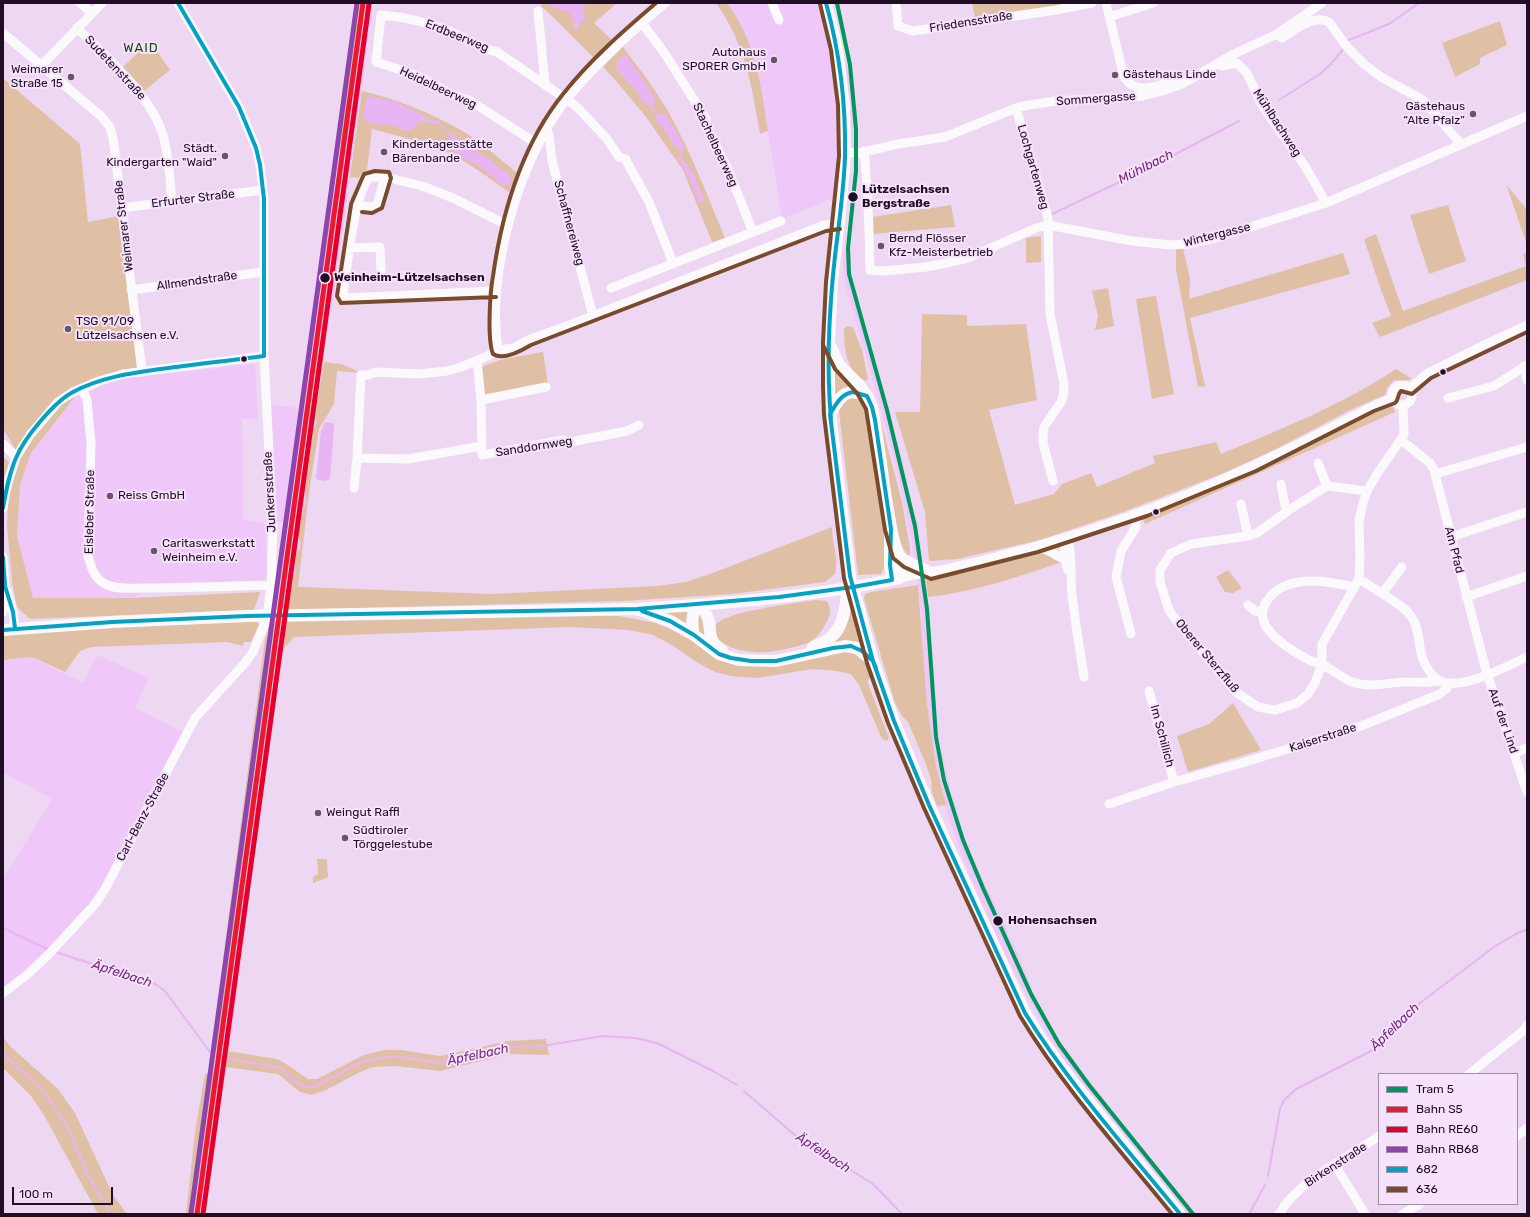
<!DOCTYPE html>
<meta charset="utf-8">
<style>
body{margin:0}
#map{position:relative;width:1530px;height:1217px;overflow:hidden;background:#edd7f2;font-family:Rubik,sans-serif}
canvas{display:block}
.frame{position:absolute;inset:0;border:4px solid #200e24;pointer-events:none}
.legend{position:absolute;left:1378px;top:1073px;width:140px;height:132px;box-sizing:border-box;background:#f6e2fb;border:1px solid #a08da5;margin:0;padding:5px 7px;list-style:none;font-size:12px;color:#200e24}
.legend li{display:flex;align-items:center;gap:8px;height:20px}
.legend b{width:20px;border:1px solid #a08da5}
.scale{position:absolute;left:12px;top:1187px;width:101px;height:18px;box-sizing:border-box;border:2px solid #200e24;border-top:0;padding-left:5px;font-size:12px;line-height:14px;white-space:nowrap;color:#200e24;-webkit-text-stroke:3px #f6e2fb;paint-order:stroke}
</style>
<div id="map">
<canvas width="1530" height="1217"></canvas>
<div class="frame"></div>
<ul class="legend">
<li><b style="height:5px;background:#00975f"></b>Tram 5</li>
<li><b style="height:5px;background:#ec192e"></b>Bahn S5</li>
<li><b style="height:5px;background:#e4002b"></b>Bahn RE60</li>
<li><b style="height:5px;background:#8e44ad"></b>Bahn RB68</li>
<li><b style="height:5px;background:#02a1c6"></b>682</li>
<li><b style="height:5px;background:#7a4b2a"></b>636</li>
</ul>
<div class="scale">100 m</div>
</div>
<script>
const ctx = document.querySelector('canvas').getContext('2d');
ctx.lineJoin = 'round';
function paint(path, color) {
  ctx.fillStyle = color;
  ctx.fill(path, 'evenodd');
}
function trace(path, color, width, dash) {
  ctx.strokeStyle = color;
  ctx.lineWidth = width;
  ctx.lineCap = dash ? 'butt' : 'round';
  ctx.setLineDash(dash || []);
  ctx.stroke(path);
}
function drawText(font, color, halo, rows, align = 'center') {
  ctx.font = font + ' Rubik,sans-serif';
  ctx.lineWidth = 4;
  ctx.setLineDash([]);
  ctx.textBaseline = 'middle';
  ctx.strokeStyle = halo;
  ctx.fillStyle = color;
  for (const [text, x, y, turn = 0] of rows) {
    ctx.save();
    ctx.translate(x, y);
    ctx.rotate((+turn || 0) * Math.PI / 180);
    ctx.textAlign = isNaN(turn) ? turn : align;
    if (halo) ctx.strokeText(text, 0, 0);
    ctx.fillText(text, 0, 0);
    ctx.restore();
  }
}
const built = new Path2D(`
 M361,3H372V15L369,30L365,59V65L346,208L315,414L318,419L317,425L313,429L305,491L306,504L303,509L299,526L298,537L301,543L300,549L296,553L295,573L286,610L275,611L276,582L281,541L287,523L275,521L269,404L302,409L308,368L306,357L307,348L311,343L316,302L315,300V294L318,291L338,145H342Z
 M727,3H818L829,43L837,99L838,130L834,198L782,219L758,70L750,46L741,26Z
 M851,64L858,116V149L852,148L850,112L845,66Z
 M843,249L851,250V274L857,298L900,451L918,530L927,587L939,740L954,806L969,850L1017,952L1035,997L1058,1038L1083,1073L1196,1214H1185L1094,1100L1065,1062L1049,1037L1006,957L979,897L957,842L947,813L936,766L927,704L920,600L911,538L899,479L879,402L845,283L843,269Z
 M255,364L258,419H242L243,519L265,524L267,581L161,583L132,598H33L17,536L20,485L31,453L74,398L113,382L134,377Z
 M275,622H285L283,649L276,692L231,1039L224,1072L205,1214H194Z
 M97,655L149,678L135,708L182,732L96,896L27,972L3,989V879L52,799L3,772V660L29,657L37,659L83,683Z`);
const green = new Path2D(`
 M355,3H361L342,145H338L318,291L315,294Z
 M541,3H617L594,23L612,40L594,58L552,16L542,7Z
 M716,3H727C756,42 761,85 768,131L760,134C752,87 745,43 716,3Z
 M972,3H1076L975,18Z
 M1500,21L1507,45L1480,58V64L1455,77L1442,43Z
 M150,41L170,70L144,91L122,68Z
 M623,47C642,72 662,98 676,126C695,162 709,200 725,238L712,242L683,170L646,117L617,82L603,67Z
 M3,78L80,144L88,222L119,216L138,369L70,393L74,398L31,453L20,485L17,536L33,598H132L260,592L254,610L30,619L17,607L12,582L7,526L8,502L20,457L3,429Z
 M362,91C397,99 430,113 461,130C481,142 499,158 517,173L509,192C490,179 471,164 449,153C425,142 398,136 372,129L367,170L361,173L359,178L350,177Z
 M1506,184L1527,210V245Z
 M951,205L955,227L873,234L872,217Z
 M1448,205L1466,261L1429,274L1410,215Z
 M1376,234L1403,311L1526,266L1523,254L1527,252V280L1380,337L1372,323L1391,316L1382,293L1364,239Z
 M1041,236V262L1026,263V238Z
 M1176,248H1183L1190,279L1189,299L1343,253L1350,274L1190,318L1205,386L1198,387L1176,269Z
 M1108,288L1114,326L1095,330L1098,316L1092,291Z
 M1156,296L1174,394L1152,399L1136,299Z
 M922,314L967,315V326L1026,324L1037,400L989,410L1015,505L1054,494L1062,484L1091,473L1097,487L1155,463L1153,456L1216,442L1221,454C1281,429 1342,405 1396,369L1412,379L1403,381L1394,380L1387,388L1385,395L1352,409L1280,447L1224,473L1123,512L1040,540L957,559L929,561L925,512L895,412H920Z
 M847,326L853,327L862,350L868,379L866,381C862,379 857,377 855,374C845,362 844,343 844,329Z
 M543,352L548,385L487,397L482,393L481,367L500,360Z
 M324,362L341,364L362,373L337,371L334,404L319,429L310,485L298,587L493,594L657,586L686,582L710,574L832,527C832,544 839,557 835,574L825,582L732,594L624,601L286,610L295,573L296,553L300,549L301,543L298,537L299,526L303,509L306,504L305,491L313,429C317,424 318,420 315,414Z
 M834,363L858,387L835,397Z
 M861,396L869,409L886,541V563L881,574L858,575L839,411L840,404L843,399Z
 M1386,405L1393,407L1395,412L1145,524L1143,519L1290,454Z
 M879,414L902,502L910,548V554L908,556L900,543L878,421Z
 M3,457L9,462L3,482Z
 M1044,553L1062,562C1018,577 974,592 928,597L926,580L1017,556L1023,558Z
 M1228,570L1242,588L1233,593L1225,592L1216,577Z
 M918,585L927,704L936,766L946,805L937,806L932,792L931,779L926,764L908,722L902,716L895,703L864,599L865,594L871,592Z
 M850,596L865,649L835,644L834,641C848,630 847,613 850,596Z
 M816,600L827,601C832,609 831,615 826,623C822,631 816,639 808,643C800,646 778,651 769,652C755,653 723,651 717,636C715,632 714,628 716,625C725,611 798,603 816,600Z
 M692,608L690,630L653,611Z
 M699,612L701,614L708,639L697,633Z
 M599,616H619L655,623L670,629L736,663L849,649L869,663L873,675L867,681L889,738L887,741L882,739L859,685L851,674L837,671L812,669L758,678L731,676L715,672L698,663L672,645L653,635L629,630L570,627L294,637L283,649L285,622Z
 M254,620L259,624L251,642H244L243,646L227,642L91,647L80,651L65,672L37,659L29,657L3,660V634Z
 M271,622H275L217,1051L212,1044L265,639Z
 M1233,703L1261,750L1188,772L1177,736L1209,724Z
 M317,859H327L328,877L313,883V877L318,874Z
 M3,1037L11,1047L58,1089L75,1113L113,1195L127,1214H98L45,1117L31,1096L3,1068Z
 M546,1039L549,1055L510,1054L440,1071L396,1066L373,1067L360,1072L326,1090L311,1095L300,1092L278,1074L225,1067L229,1051L276,1059L283,1062L308,1079H317L364,1055L385,1050H401L440,1056L508,1041Z
 M214,1072L194,1214H186L195,1132L205,1074Z`);
const water = new Path2D(`
 M550,3H591L584,6L583,11L586,21H580L579,27L577,30L573,28V20L569,12L549,6Z
 M626,54L654,97L656,101L652,106L658,115L664,112L665,113L683,144V152L680,159L681,161L683,160C694,170 699,188 705,201L701,203L699,202L689,178L678,159L681,152L679,148L673,145L666,131L657,123L656,115L649,106L643,102L633,86L628,83L616,68L617,60Z
 M367,96L394,101L422,114L427,119L439,121L449,132L488,158L502,170L508,173L512,179L508,186H504L478,165L466,160L454,152L448,133L440,125L422,121L418,123L411,130L407,131L389,124L383,125L366,122L363,116Z
 M325,422L333,423L334,427L330,479L325,481L318,480L316,478L321,431Z`);
const stream = new Path2D(`
 M1349,40L1389,24L1419,3
 M1279,100L1320,74L1331,64L1344,48
 M1052,214L1151,167L1239,121
 M3,928L49,950
 M55,952L155,984L165,991L213,1056L281,1068L295,1082L305,1087H314L364,1061L394,1056L440,1063L511,1047L542,1046L603,1036L635,1038L657,1043L713,1071L737,1085
 M3,1052L10,1061L39,1086L54,1106L68,1128L88,1175L111,1214
 M744,1091L797,1137L873,1184L902,1214
 M1268,1176L1280,1109L1284,1100L1296,1089L1371,1051L1382,1042L1420,1003L1494,947L1514,935L1527,929
 M1249,1214L1265,1185`);
const minor = new Path2D(`
 M80,3L92,13
 M772,3L779,20
 M896,3L898,26L913,31L1056,10L1092,3
 M1106,3L1124,77C1135,95 1156,87 1173,81
 M538,11L545,84
 M1109,17L1153,3
 M642,23L665,54L706,119V126L727,167L753,232
 M77,28C107,58 150,94 163,135C169,156 170,180 172,202
 M3,33L102,117L110,127L113,138L142,372
 M1277,34L1282,38C1296,30 1313,14 1329,22L1347,47L1365,65L1381,77L1423,100L1460,143
 M1217,64L1222,66L1237,63L1247,73L1262,105L1279,130L1305,166L1326,203
 M41,66L102,3
 M1016,108L1048,218L1050,314L1064,384L1063,397L1061,402L1044,427L1043,435V443L1053,481
 M546,130L549,135L552,161L593,316
 M539,145L469,100C452,97 439,86 424,79C408,72 392,67 376,62L381,15C405,17 428,22 451,32C466,38 480,48 497,52L576,106L607,139L619,157L626,159L627,162L649,202L673,263
 M864,151L868,199L870,270L883,271L926,267L942,264L968,258L1036,228L1048,225L1132,241L1171,245L1188,244L1219,237L1326,203L1527,116
 M845,152L859,153L898,144L945,137L1016,108L1029,105L1056,101L1143,96L1162,91L1182,84L1234,54L1277,34L1322,3
 M357,206L371,207L377,205L385,177
 M122,208L263,190
 M349,248L380,247L381,271
 M611,288L781,221
 M131,290L263,272
 M496,291L344,298L343,296C346,275 354,188 371,177H385L422,186L453,198L507,225
 M498,350C486,275 519,158 567,99C596,63 630,33 665,3
 M477,360L481,400L482,455L563,440L570,442L627,431L639,425
 M1524,366L1527,380
 M1392 395a10 10 0 1 1 20 0a10 10 0 1 1-20 0Z
 M82,388L87,400L91,444L88,556C91,567 94,578 105,584C116,590 133,588 145,588C187,588 229,586 271,585
 M1410,388L1428,373L1486,344L1527,325
 M1448,398L1494,386L1527,365
 M481,400L546,387
 M1401,440L1430,463L1434,470L1487,674L1527,792
 M3,444L16,457
 M482,446L408,459L357,458L361,375H368L376,372L418,374L447,371L461,367L490,355L498,350L514,348L528,340L567,326L824,225L839,223
 M1318,463L1327,486
 M1435,474L1527,447
 M1281,484L1285,506L1289,510
 M354,488L357,458
 M1367,491L1327,486L1289,510L1257,533L1248,536L1191,544L1171,553L1160,570V582L1169,610L1172,615L1236,692L1258,707L1275,710L1297,703L1308,694L1315,683L1322,664V644L1359,579L1360,558L1359,521L1362,507L1367,491L1377,474L1404,435L1403,405
 M1241,504L1248,536
 M3,508L7,485L16,457L30,435L58,402L73,392L99,381L123,374L264,356
 M1067,537C1073,555 1070,575 1072,595C1075,622 1080,650 1084,677
 M1067,537C1063,551 1064,557 1068,570
 M1451,537L1527,512
 M1037,546L1051,552L1065,560
 M3,557L5,586L3,612
 M900,578C1020,556 1143,517 1254,465C1283,452 1312,437 1340,423C1358,414 1374,405 1392,398
 M1359,579C1371,587 1404,605 1411,616C1420,628 1418,646 1423,660C1426,667 1433,678 1440,681C1462,691 1507,666 1527,657
 M1354,587C1326,581 1283,572 1265,604C1261,611 1262,622 1268,629C1275,640 1297,654 1309,660C1313,662 1318,663 1323,665C1333,670 1342,678 1352,682C1369,688 1386,683 1403,682C1415,682 1427,683 1439,681
 M7,591L13,612L15,628
 M1382,594L1402,567
 M1466,597L1527,576
 M1248,605L1255,611L1262,612
 M1131,634L1116,577L1121,551L1136,527V513
 M1149,691L1174,782
 M1514,753L1527,748
 M1109,804L1174,782L1242,763L1361,726L1440,694L1447,688L1448,683
 M3,993L28,974L50,953L95,904L105,889L195,718L244,664L253,652L267,618L271,585L273,527L264,356V199L260,165L256,148L239,107L178,3
 M1469,1074L1523,1031L1527,1025
 M1517,1136L1527,1128
 M1335,1165L1365,1214
 M1279,1214C1300,1179 1346,1159 1379,1136
 M1403,1214L1420,1204`);
const major = new Path2D(`
 M826,3L837,49L844,105L845,156L841,202L832,282L829,342V386L830,414L850,576L873,661L894,721L929,805L1025,1013L1041,1039L1074,1083L1180,1214
 M830,414C840,396 845,387 867,396
 M890,538V565L892,580
 M899,556L907,562L931,573
 M700,605C703,609 708,616 709,622C711,635 708,641 722,650
 M640,610L670,621L694,635L719,654L739,660L776,661L845,646L857,648L873,661
 M3,630L112,622L247,616L637,609C724,603 814,597 900,578C902,557 894,547 891,528C883,488 880,447 872,407L867,396L859,385L839,365L831,347
 M694,635C691,623 692,616 696,605
 M813,647C847,636 844,610 849,581`);
const bus1 = new Path2D(`
 M178,3L239,107L256,148L260,165L264,199V356
 M826,3C840,53 846,104 845,156C844,189 839,223 835,256C829,310 826,364 831,419
 M853,392L867,396L872,407L875,420L891,529L890,565L892,580L853,587L850,576L830,414C836,404 841,394 853,392Z
 M3,508C6,491 9,474 16,458C24,438 54,402 73,392C105,375 141,372 176,367C206,363 235,360 264,356
 M3,557L5,586L13,612L15,628
 M853,587L873,661L894,721L929,805L1025,1013C1069,1084 1127,1149 1180,1214
 M642,611L670,621L694,635L719,654L731,658L751,661H776L833,648L851,646L862,651L873,661L876,668
 M3,630L112,622L247,616L637,609L779,597L853,587`);
const bus2 = new Path2D(`
 M656,3C623,31 590,60 563,94C522,145 502,212 493,276C490,292 487,339 493,354C503,361 521,351 531,345L826,231L840,229
 M820,4L831,50L838,105L839,156L826,282L823,342V386L824,415L844,578L867,663L888,723L924,808L1020,1016C1063,1087 1120,1150 1172,1214
 M351,204L364,174L375,171L389,172L391,178L382,208L372,213L362,212
 M351,205L337,296L341,303L496,297
 M823,345L835,369L857,393L866,409L885,530L893,558L904,567L931,579L1038,552L1147,516L1256,471L1374,411L1395,403C1399,400 1397,395 1401,391L1412,394L1431,378L1527,332`);
const rail1 = new Path2D(`
 M197,1214L363,3`);
const rail2 = new Path2D(`
 M203,1214L369,4`);
const rail3 = new Path2D(`
 M191,1213L357,3`);
const tram1 = new Path2D(`
 M837,3L850,65L856,129V171L848,248L849,274L887,410L915,526L927,609L936,737L944,780L963,840L983,888L1031,994L1059,1044L1089,1085L1193,1214`);
const markers = [
 [774,60,4,"#68546c"],
 [1115,75,4,"#68546c"],
 [71,77,4,"#68546c"],
 [1473,114,4,"#68546c"],
 [384,152,4,"#68546c"],
 [225,156,4,"#68546c"],
 [853,197,5.5,"#200e24"],
 [881,246,4,"#68546c"],
 [325,278,5.5,"#200e24"],
 [68,329,4,"#68546c"],
 [244,359,3.5,"#200e24"],
 [1443,372,3.5,"#200e24"],
 [110,496,4,"#68546c"],
 [1156,512,3.5,"#200e24"],
 [154,551,4,"#68546c"],
 [318,813,4,"#68546c"],
 [345,838,4,"#68546c"],
 [998,921,5.5,"#200e24"]
];
const streetNames = [
 ["Friedensstraße",971,22,-9],
 ["Erdbeerweg",457,36,22],
 ["Sudetenstraße",115,68,47],
 ["Heidelbeerweg",438,88,25],
 ["Sommergasse",1096,99,-4],
 ["Mühlbachweg",1277,123,57],
 ["Stachelbeerweg",715,145,65],
 ["Lochgartenweg",1033,167,74],
 ["Erfurter Straße",193,199,-7],
 ["Schaffnereiweg",569,223,75],
 ["Weimarer Straße",124,226,-97],
 ["Wintergasse",1217,235,-14],
 ["Allmendstraße",197,281,-8],
 ["Sanddornweg",534,447,-9],
 ["Junkersstraße",270,492,-93],
 ["Eisleber Straße",90,512,-89],
 ["Am Pfad",1454,550,76],
 ["Oberer Sterzfluß",1207,656,50],
 ["Auf der Lind",1503,721,71],
 ["Im Schillich",1162,736,75],
 ["Kaiserstraße",1323,738,-18],
 ["Carl-Benz-Straße",143,817,-62],
 ["Birkenstraße",1336,1165,-33]
];
const poiNames = [
 ["Autohaus",766,53,"right"],
 ["SPORER GmbH",766,67,"right"],
 ["Weimarer",63,70,"right"],
 ["Straße 15",63,84,"right"],
 ["Gästehaus Linde",1123,75],
 ["Gästehaus",1465,107,"right"],
 ["“Alte Pfalz”",1465,121,"right"],
 ["Kindertagesstätte",392,145],
 ["Bärenbande",392,159],
 ["Städt.",217,149,"right"],
 ["Kindergarten \"Waid\"",217,163,"right"],
 ["Bernd Flösser",889,239],
 ["Kfz-Meisterbetrieb",889,253],
 ["TSG 91/09",76,322],
 ["Lützelsachsen e.V.",76,336],
 ["Reiss GmbH",118,496],
 ["Caritaswerkstatt",162,544],
 ["Weinheim e.V.",162,558],
 ["Weingut Raffl",326,813],
 ["Südtiroler",353,831],
 ["Törggelestube",353,845]
];
const stopNames = [
 ["Lützelsachsen",862,190],
 ["Bergstraße",862,204],
 ["Weinheim-Lützelsachsen",334,278],
 ["Hohensachsen",1008,921]
];
const neighbourhoodNames = [
 ["WAID",141,48]
];
const waterNames = [
 ["Mühlbach",1146,167,-27],
 ["Äpfelbach",122,974,18],
 ["Äpfelbach",1395,1027,-44],
 ["Äpfelbach",478,1055,-12],
 ["Äpfelbach",823,1153,33]
];
paint(built, '#efc7f8');
paint(green, '#e0c0a5');
paint(water, '#e8b4f3');
trace(stream, '#e8b4f3', 2);
trace(minor, '#fcf9fd', 9);
trace(major, '#fcf9fd', 12);
trace(bus1, '#02a1c6', 4);
trace(bus2, '#7a4b2a', 4);
trace(rail1, '#ec192e', 5);
trace(rail2, '#e4002b', 5);
trace(rail3, '#8e44ad', 5);
trace(tram1, '#00975f', 4);
for (const [x, y, r, color] of markers) {
  const dot = new Path2D();
  dot.arc(x, y, r, 0, 2 * Math.PI);
  ctx.fillStyle = color;
  ctx.fill(dot);
  trace(dot, '#f6e2fb', 1.5);
}
drawText('12px', '#200e24', '#f6e2fb', streetNames);
drawText('12px', '#200e24', '#f6e2fb', poiNames, 'left');
drawText('bold 12px', '#200e24', '#f6e2fb', stopNames, 'left');
ctx.letterSpacing = '1px';
drawText('13px', '#1c4b12', '#f6e2fb', neighbourhoodNames);
ctx.letterSpacing = '0px';
drawText('italic 13px', '#742884', '#f6e2fb', waterNames);
</script>
